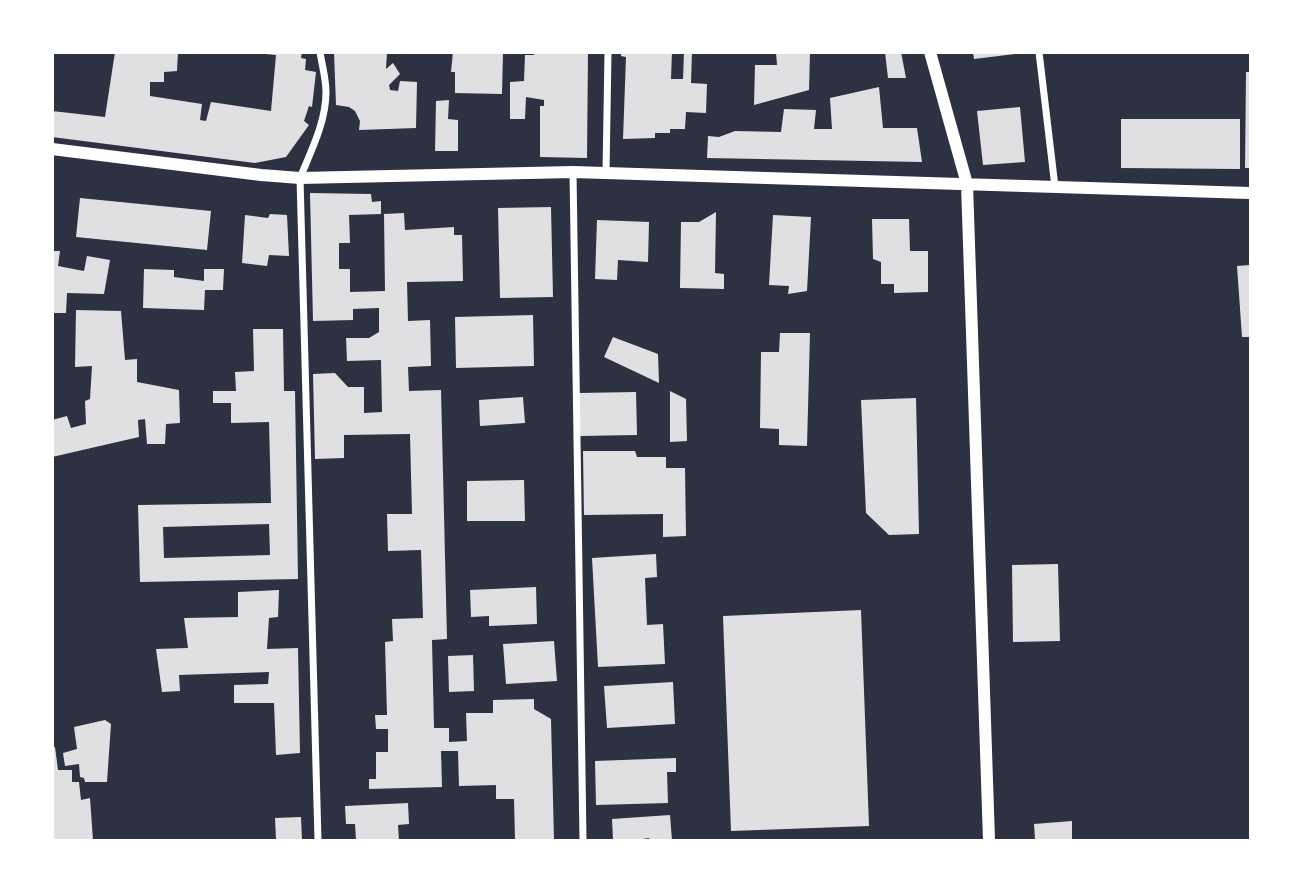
<!DOCTYPE html>
<style>
body{margin:0}
#map{position:relative;width:1303px;height:893px;overflow:hidden;background:#2d3142;font-family:Manrope,sans-serif}
canvas{display:block}
.frame{position:absolute;inset:0;border:54px solid #fff;pointer-events:none}
</style>
<div id="map">
<canvas width="1303" height="893"></canvas>
<div class="frame"></div>
</div>
<script>
const ctx = document.querySelector('canvas').getContext('2d');
ctx.lineJoin = 'round';
function paint(path, color) {
  ctx.fillStyle = color;
  ctx.fill(path, 'evenodd');
}
function trace(path, color, width, dash) {
  ctx.strokeStyle = color;
  ctx.lineWidth = width;
  ctx.lineCap = dash ? 'butt' : 'round';
  ctx.setLineDash(dash || []);
  ctx.stroke(path);
}
const building = new Path2D(`
 M115,52H178L177,71L164,72V82H150V96L202,104L200,120L206,121L211,102L271,111L276,55L266,54V52H302L301,58L306,59L305,70L316,72L312,107L309,106L304,121L309,125L286,157L255,163L52,137V111L105,117Z
 M334,52H387L386,69L393,63L400,74L389,85L390,90L398,91L400,81L417,82L416,128L359,130L360,121L355,111L349,107L336,105Z
 M453,52H503L502,94L455,93V72H451Z
 M535,52H588L587,158L540,157V106H544V100L526,97L525,119H510V82L524,81L525,55H534Z
 M621,52H672L671,79H683L684,52H692L691,83L707,84L706,113L686,112L685,129H670V133H655V138L623,139L626,57L621,56Z
 M776,52H810L809,90L754,105L755,65H777Z
 M885,52H901L906,78H888Z
 M973,52H1015V54L974,59Z
 M1246,72H1250V168H1245Z
 M879,87L883,128H917L922,162L707,158L708,136L719,137L735,131L781,132L784,109L816,110L814,129H832L830,98Z
 M449,100L448,119L458,120V151H435L436,101Z
 M1020,107L1025,162L983,165L977,111Z
 M1121,119H1240V169L1121,168Z
 M310,193L371,194L372,202L381,201V214L349,215L350,243H339V269H350V292L385,291L384,214L404,213L405,230L454,227V235H462L463,281L407,282L408,321L430,320L431,366L408,367L409,391L441,390L447,639L432,640L434,728H449V742L467,741L466,713H493V700L534,699V709L551,719L554,840H515L514,799H496V785L459,786L458,751H441L442,787L369,789V779H376V752H388V729H376L375,715H387L385,642L393,641L392,619L423,618L421,550L388,551L387,514H412L410,434L344,435V458L315,459L313,374L335,373L348,387H364V413L382,412L381,360L347,361L346,338H369L379,332V308L353,309V320L313,321Z
 M80,198L211,211L207,250L76,237Z
 M551,207L553,297L500,298L498,208Z
 M716,212L715,273L724,274V289L680,288L681,222H699Z
 M270,214L287,215L289,256L269,255L267,266L242,263L245,215L268,218Z
 M773,215L811,217L807,291L788,294L789,286L769,285Z
 M872,219H909L910,251H928V292L894,293V284H881V262L873,259Z
 M597,220L649,222L648,262L618,260L617,280L595,279Z
 M52,251H60L58,266L84,271L87,256L110,260L104,294L67,293L66,313H52Z
 M1250,265V337H1242L1237,266Z
 M144,269L174,270V277L204,281V269H224L223,290H205L204,310L143,308Z
 M76,310L121,311L125,360L137,359V382L179,390L180,423L166,424L165,444H147L145,419L138,420L139,437L52,457V420L67,416L71,428L86,424L85,401L90,399L92,366L75,367Z
 M533,315L534,366L456,368L455,317Z
 M253,329H283L284,391H295L298,579L140,582L138,505L271,503L269,422L231,423V403H213V391H236L235,372L254,371ZM269,524L270,555L164,558L163,527Z
 M780,333H810L807,446L779,445V429L760,428L761,352H779Z
 M613,337L658,354L659,383L604,357Z
 M670,391L686,399L687,441L670,442Z
 M636,392L637,435L579,436L578,393Z
 M523,397L525,423L480,426L479,400Z
 M916,398L919,534L889,535L866,513L861,400Z
 M583,451H635L637,457H666V468H685L686,536L663,537V514L584,515Z
 M524,480L525,521H467V481Z
 M656,554L657,577L645,578L647,625L663,624L665,664L598,667L592,558Z
 M1058,564L1060,641L1013,642L1012,565Z
 M536,587L537,624L489,626V616L471,617L470,590Z
 M279,590L278,617L269,618L267,649L298,648L300,753L276,755L274,703H234V685L268,684L269,672L179,675L180,691L162,692L156,649L188,648L184,618L238,617V592Z
 M861,610L869,826L731,831L723,616Z
 M554,641L557,681L506,684L503,644Z
 M473,655L474,691L449,692L448,656Z
 M673,682L675,724L607,728L604,686Z
 M105,720L111,724L107,782H85L84,778L80,777L79,764L65,766L63,753L77,749L74,727Z
 M52,747H55L58,770H72V782H79L81,800L90,798L93,840H52Z
 M676,758V772H667L668,803L596,805L595,761Z
 M408,803L409,824L398,825L399,840H356L355,824H346L345,806Z
 M670,815L672,840H650L649,838L637,840H613L612,819Z
 M301,817L302,840H276L275,818Z
 M1072,821V840H1035L1034,824Z`);
const minor = new Path2D(`
 M1039,52L1055,187
 M573,172L583,840
 M606,173L608,52
 M318,840L300,178C311,151 326,122 326,92C326,79 322,65 320,52`);
const tertiary = new Path2D(`
 M930,52L967,184L989,840
 M52,149L261,175L300,178L573,172L1250,193`);
paint(building, '#e0e0e3');
trace(minor, '#fff', 7);
trace(tertiary, '#fff', 12);
</script>
